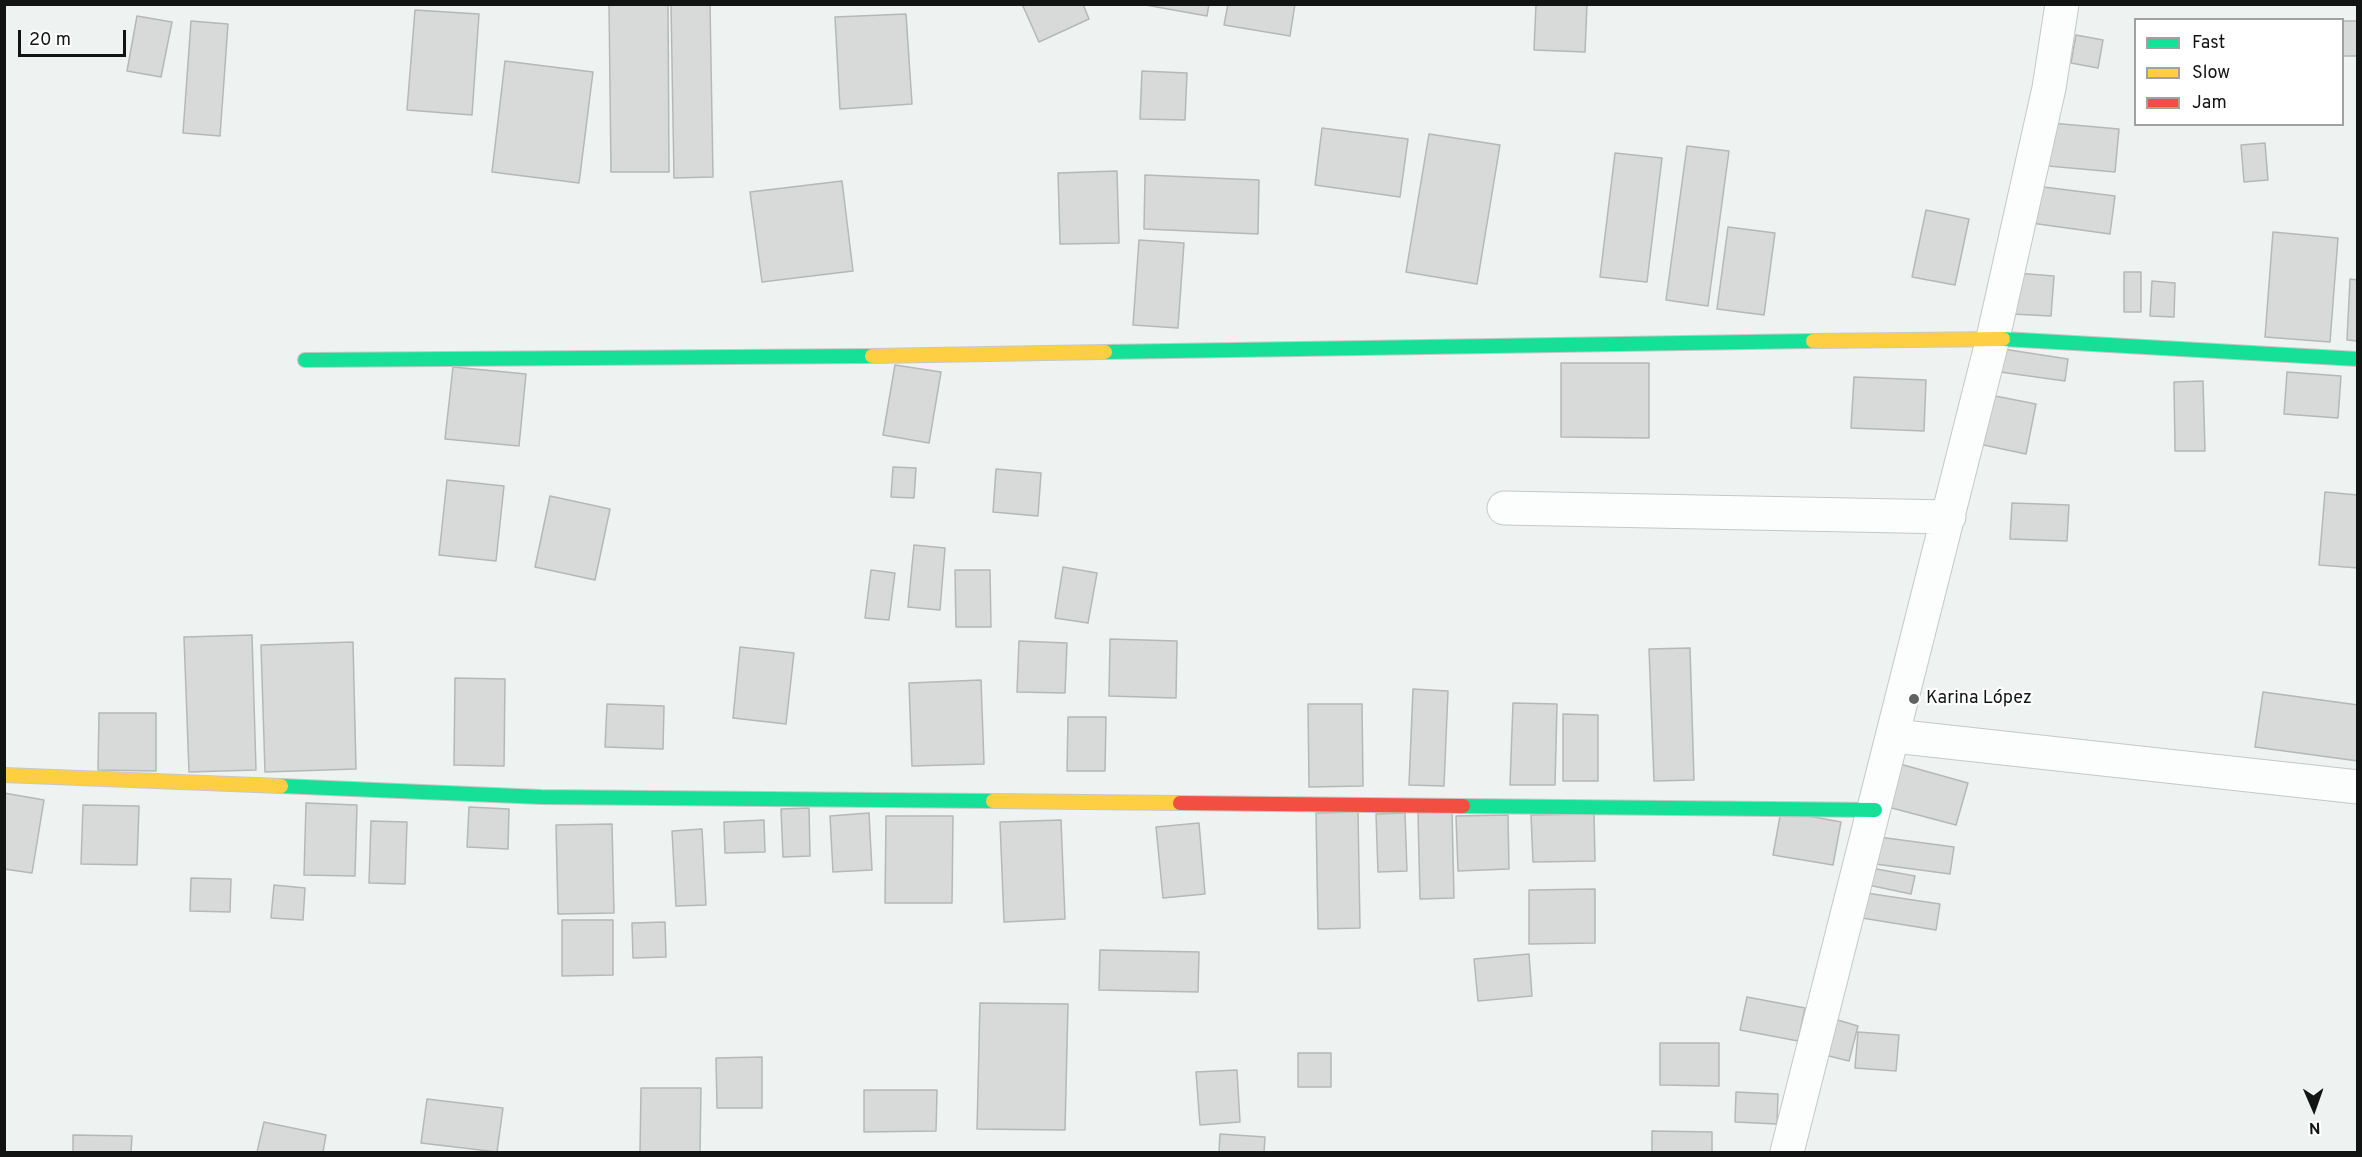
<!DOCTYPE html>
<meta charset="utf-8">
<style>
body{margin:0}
#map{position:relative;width:2362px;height:1157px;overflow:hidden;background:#eef2f0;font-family:Overpass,sans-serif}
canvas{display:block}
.frame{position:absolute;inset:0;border:6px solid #121413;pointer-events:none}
.legend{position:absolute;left:2134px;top:18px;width:210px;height:108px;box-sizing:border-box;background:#fefffe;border:2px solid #a0a1a0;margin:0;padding:8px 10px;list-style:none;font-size:18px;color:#121413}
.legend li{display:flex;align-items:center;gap:12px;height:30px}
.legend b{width:30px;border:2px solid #a0a1a0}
.north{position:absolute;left:2284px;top:1079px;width:60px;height:60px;-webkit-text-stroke:4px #fefffe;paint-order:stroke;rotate:178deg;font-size:16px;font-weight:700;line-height:24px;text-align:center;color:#121413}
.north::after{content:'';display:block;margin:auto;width:21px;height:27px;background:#121413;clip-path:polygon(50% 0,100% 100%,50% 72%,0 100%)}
.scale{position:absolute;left:18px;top:30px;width:108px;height:27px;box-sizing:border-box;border:3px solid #121413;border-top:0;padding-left:8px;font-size:18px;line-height:21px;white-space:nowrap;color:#121413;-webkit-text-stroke:4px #fefffe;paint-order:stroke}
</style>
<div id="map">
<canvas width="2362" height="1157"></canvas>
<div class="frame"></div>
<ul class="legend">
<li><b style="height:8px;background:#16e098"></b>Fast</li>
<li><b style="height:8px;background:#ffcf43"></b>Slow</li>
<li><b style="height:8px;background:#f24e42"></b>Jam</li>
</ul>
<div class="north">N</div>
<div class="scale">20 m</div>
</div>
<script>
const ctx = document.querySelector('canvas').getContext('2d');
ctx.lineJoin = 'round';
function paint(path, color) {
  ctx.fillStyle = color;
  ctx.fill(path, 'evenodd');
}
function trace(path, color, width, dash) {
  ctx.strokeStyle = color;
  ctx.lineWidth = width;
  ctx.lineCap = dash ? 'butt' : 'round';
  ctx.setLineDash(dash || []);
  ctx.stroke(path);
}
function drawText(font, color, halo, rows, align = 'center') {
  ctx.font = font + ' Overpass,sans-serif';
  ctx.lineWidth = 4.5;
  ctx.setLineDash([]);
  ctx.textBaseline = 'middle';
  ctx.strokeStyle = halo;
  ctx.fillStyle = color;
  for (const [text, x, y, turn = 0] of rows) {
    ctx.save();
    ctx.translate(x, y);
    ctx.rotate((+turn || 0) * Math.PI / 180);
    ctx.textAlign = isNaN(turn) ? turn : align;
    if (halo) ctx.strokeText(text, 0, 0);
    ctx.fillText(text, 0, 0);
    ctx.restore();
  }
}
const building = new Path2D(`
 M609,4H668L669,172H611Z
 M671,4H710L713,177L674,178Z
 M1022,4H1083L1089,19L1039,42Z
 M1140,4H1209L1207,16Z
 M1228,4H1295L1290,36L1224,25Z
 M1536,4H1587L1585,52L1534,50Z
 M415,10L479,14L472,115L407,110Z
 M906,14L912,104L840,109L835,17Z
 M137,16L172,22L161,77L127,71Z
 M191,21L228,24L220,136L183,133Z
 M2342,21H2358V56H2342Z
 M2076,35L2103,40L2098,68L2071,63Z
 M505,61L593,72L579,183L492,172Z
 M1142,71L1187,73L1185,120L1140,119Z
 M2051,123L2119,129L2115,172L2048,166Z
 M1322,128L1408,139L1400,197L1315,185Z
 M1429,134L1500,145L1477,284L1406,272Z
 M2265,143L2268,180L2244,182L2241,145Z
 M1687,146L1729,151L1708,306L1666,300Z
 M1615,153L1662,158L1647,282L1600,277Z
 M1117,171L1119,243L1060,244L1058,173Z
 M1145,175L1259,180L1258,234L1144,229Z
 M842,181L853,271L762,282L750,192Z
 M2036,186L2115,196L2110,234L2031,223Z
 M1926,210L1969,219L1955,285L1912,277Z
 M1728,227L1775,233L1764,315L1717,309Z
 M2273,232L2338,238L2330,342L2265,337Z
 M1139,240L1184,243L1178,328L1133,325Z
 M2124,272H2141V312H2124Z
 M2015,273L2054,276L2051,316L2012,314Z
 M2350,279L2358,280V341L2347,340Z
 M2152,281L2175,283L2174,317L2150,316Z
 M2003,349L2068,359L2065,381L2000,372Z
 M1561,363H1649V438L1561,437Z
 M895,365L941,372L929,443L883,435Z
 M453,367L526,374L519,446L445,439Z
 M2287,372L2341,376L2338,418L2284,414Z
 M1854,377L1926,380L1924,431L1851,428Z
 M2203,381L2205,451H2175L2174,382Z
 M1990,395L2036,404L2026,454L1979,444Z
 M893,467L916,468L914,498L891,497Z
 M996,469L1041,473L1038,516L993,512Z
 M447,480L504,486L496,561L439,555Z
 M2325,492L2358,495V568L2319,565Z
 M550,496L610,509L595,580L535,567Z
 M2012,503L2069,505L2067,541L2010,539Z
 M914,545L945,548L940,610L908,607Z
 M1063,567L1097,573L1088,623L1055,618Z
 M871,570L895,573L889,620L865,618Z
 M955,570H990L991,627H956Z
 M252,635L256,770L189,772L184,637Z
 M1110,639L1177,641L1176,698L1109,696Z
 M1019,641L1067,643L1065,693L1017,692Z
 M353,642L356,769L265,772L261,645Z
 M740,647L794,653L786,724L733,718Z
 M1690,648L1694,780L1654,781L1649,649Z
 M455,678L505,679L504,766L454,765Z
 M981,680L984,764L912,766L909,683Z
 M1413,689L1448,691L1444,786L1409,785Z
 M2263,692L2358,705V761L2255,747Z
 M1513,703L1557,704L1555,785H1510Z
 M607,704L664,706L663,749L605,747Z
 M1308,704H1362L1363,786L1309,787Z
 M99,713H156V771L98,770Z
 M1563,714L1598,715V781H1563Z
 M1068,717H1106L1105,771H1067Z
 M1900,764L1968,783L1956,825L1888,807Z
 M4,793L44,800L32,873L4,869Z
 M306,803L357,805L355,876L304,875Z
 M83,805L139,806L137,865L81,864Z
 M469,807L509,809L508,849L467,847Z
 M809,808L810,856L783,857L781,809Z
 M1781,811L1841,822L1833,865L1773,855Z
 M1358,812L1360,928L1318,929L1316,813Z
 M1452,812L1454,898L1420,899L1418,813Z
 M869,813L872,870L833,872L830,816Z
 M1405,813L1407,871L1378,872L1376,814Z
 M1594,814L1595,861L1533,862L1531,815Z
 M1508,815L1509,869L1458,871L1456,816Z
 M886,816H953L952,903H885Z
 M764,820L765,852L725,853L724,822Z
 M1061,820L1065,919L1004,922L1000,822Z
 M371,821L407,822L405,884L369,883Z
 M1199,823L1205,894L1163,898L1156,827Z
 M612,824L614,913L558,914L556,825Z
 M702,829L706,905L676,906L672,831Z
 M1879,837L1954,847L1950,874L1875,864Z
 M1871,868L1915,876L1911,894L1868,885Z
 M191,878L231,879L230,912L190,911Z
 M274,885L305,888L303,920L271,918Z
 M1595,889V943L1529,944V890Z
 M1866,893L1940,904L1936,930L1862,918Z
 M562,920H613V975L562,976Z
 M665,922L666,957L633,958L632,923Z
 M1100,950L1199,952L1198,992L1099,990Z
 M1529,954L1532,996L1478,1001L1474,959Z
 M1747,997L1805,1008L1798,1041L1740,1030Z
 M980,1003L1068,1004L1065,1130L977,1129Z
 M1831,1018L1858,1026L1849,1061L1821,1054Z
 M1858,1032L1899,1035L1896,1071L1855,1068Z
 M1660,1043H1719V1086L1660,1085Z
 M1298,1053H1331V1087H1298Z
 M762,1057V1108H717L716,1058Z
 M1237,1070L1240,1122L1200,1125L1196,1072Z
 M641,1088H701L700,1152H640Z
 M864,1090H937L936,1131L864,1132Z
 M1736,1092L1778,1094L1777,1124L1735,1122Z
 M427,1099L503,1108L497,1152L421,1143Z
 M264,1122L326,1135L323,1152H257Z
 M1652,1131L1712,1132V1152H1652Z
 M1220,1134L1265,1137L1264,1152H1219Z
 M73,1135L132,1136L131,1152H73Z`);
const street = new Path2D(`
 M1504,508L1949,517
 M1894,736L2358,787
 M1787,1152L1993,338L2049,88L2062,4`);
const fast = new Path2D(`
 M2003,339L2358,359
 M1105,352L1813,341
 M305,360L872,356
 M281,786L541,797L993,801
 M1463,806L1875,810`);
const slow = new Path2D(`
 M1813,341L2003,339
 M872,356L1105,352
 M4,775L281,786
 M993,801L1180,803`);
const jam = new Path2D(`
 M1180,803L1463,806`);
const markers = [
 [1914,699,6,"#5f6260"]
];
const poiNames = [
 ["Karina López",1926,699]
];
paint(building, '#d7dad9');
trace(building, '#b5b8b7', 1.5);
trace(street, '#c5c8c6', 35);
trace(fast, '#c5c8c6', 16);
trace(slow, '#c5c8c6', 16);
trace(jam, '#c5c8c6', 16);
trace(street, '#fcfdfd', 33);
trace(fast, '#16e098', 14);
trace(slow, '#ffcf43', 14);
trace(jam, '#f24e42', 14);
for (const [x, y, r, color] of markers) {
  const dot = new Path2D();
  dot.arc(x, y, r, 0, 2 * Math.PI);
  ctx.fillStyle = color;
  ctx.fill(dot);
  trace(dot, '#fefffe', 2);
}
drawText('18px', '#121413', '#fefffe', poiNames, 'left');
</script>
